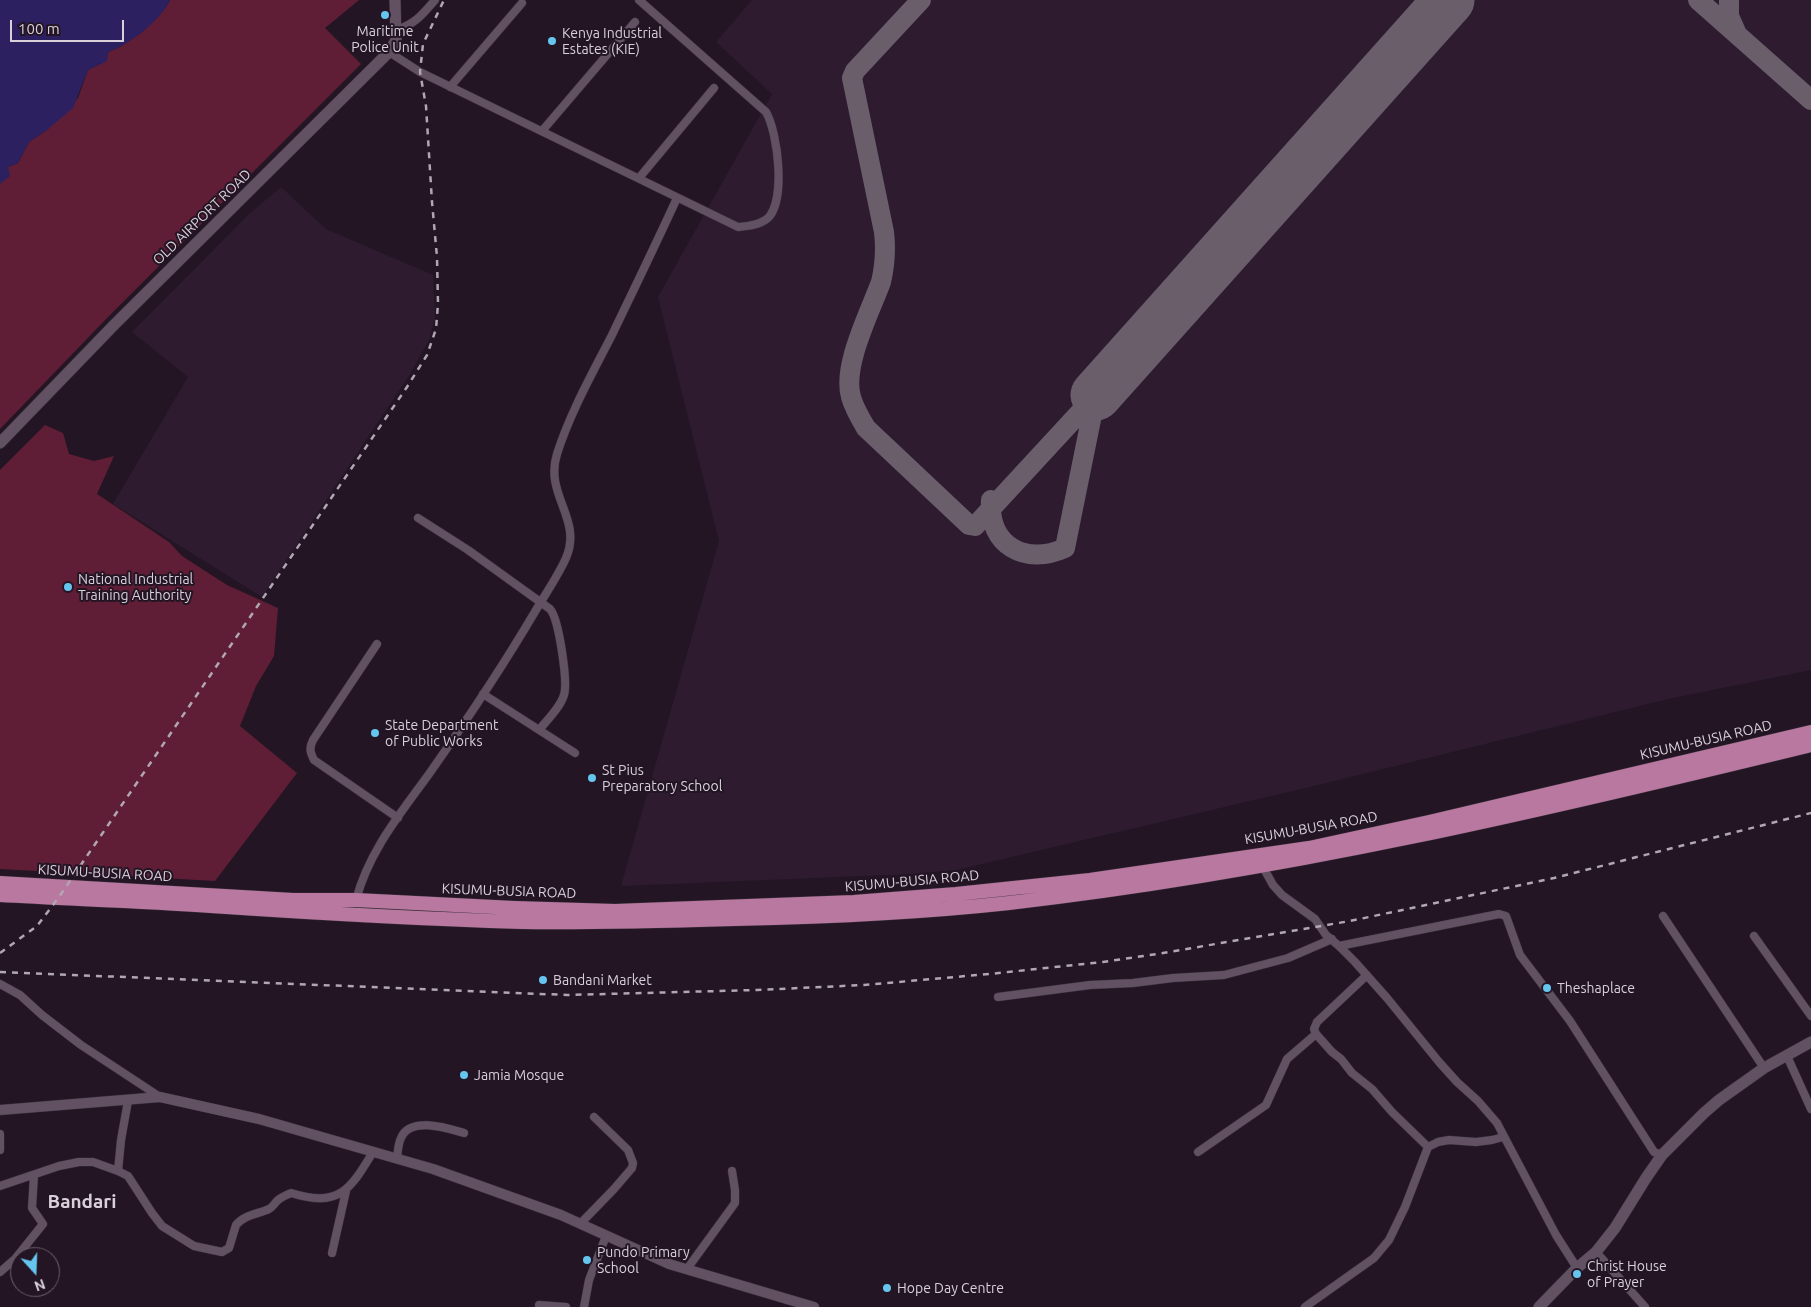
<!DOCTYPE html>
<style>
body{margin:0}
#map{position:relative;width:1811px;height:1307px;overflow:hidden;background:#231524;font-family:Ubuntu,sans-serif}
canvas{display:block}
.north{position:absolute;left:10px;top:1247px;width:50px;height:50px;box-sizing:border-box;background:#231524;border:1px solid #6c606d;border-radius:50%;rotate:160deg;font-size:14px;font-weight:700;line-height:20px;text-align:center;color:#d9d0da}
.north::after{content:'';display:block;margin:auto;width:18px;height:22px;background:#65c5ef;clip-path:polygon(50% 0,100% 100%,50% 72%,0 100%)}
.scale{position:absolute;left:10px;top:20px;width:114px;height:22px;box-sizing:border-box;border:2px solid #d9d0da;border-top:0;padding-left:6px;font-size:15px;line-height:18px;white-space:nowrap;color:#d9d0da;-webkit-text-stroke:4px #231524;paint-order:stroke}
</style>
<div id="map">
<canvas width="1811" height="1307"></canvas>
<div class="north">N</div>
<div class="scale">100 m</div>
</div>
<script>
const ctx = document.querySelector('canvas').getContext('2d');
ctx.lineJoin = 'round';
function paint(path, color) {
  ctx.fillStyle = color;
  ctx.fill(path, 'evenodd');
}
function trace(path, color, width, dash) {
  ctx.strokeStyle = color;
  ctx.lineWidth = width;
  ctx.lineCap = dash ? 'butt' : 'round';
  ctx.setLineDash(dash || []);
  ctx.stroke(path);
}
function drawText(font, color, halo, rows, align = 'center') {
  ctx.font = font + ' Ubuntu,sans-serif';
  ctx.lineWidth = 4;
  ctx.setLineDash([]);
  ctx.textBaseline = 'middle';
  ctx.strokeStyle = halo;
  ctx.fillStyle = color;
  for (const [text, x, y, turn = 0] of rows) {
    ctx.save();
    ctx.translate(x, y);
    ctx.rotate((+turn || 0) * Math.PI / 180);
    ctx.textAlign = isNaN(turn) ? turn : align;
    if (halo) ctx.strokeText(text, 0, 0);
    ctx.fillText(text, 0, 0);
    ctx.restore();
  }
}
const built = new Path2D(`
 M752,0H1811V670L1668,699L1318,785L956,870L911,874L621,886L719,541L658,297L772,94L716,42Z
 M281,187L326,229L433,275L435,318L429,340L410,374L262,597L113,504L188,377L132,332L249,214Z`);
const green = new Path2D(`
 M170,0H359L325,28L361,64L110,315L0,429V184L8,167L18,163L29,142L47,130L78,98L88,70L106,61L108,52C129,45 161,19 170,0Z
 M45,425L63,433L69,454L94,461L114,456L97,494L169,542L182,556L227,585L278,608L274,656L256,686L240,726L297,773L215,881L0,869V470Z`);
const water = new Path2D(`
 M0,0H170C161,20 129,45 108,52L107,61L88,70L73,108L47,130L29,142L18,163L8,167L10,176L0,184Z`);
const taxiway = new Path2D(`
 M921,0L855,71L852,78L884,232C886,249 885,265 881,282C870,312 842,366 851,397C854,408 860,418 866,428L969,525L975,526L1096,395
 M1698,0L1811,100
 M1729,0V16L1737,34
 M991,500C988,546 1026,566 1065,548L1096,395`);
const runway = new Path2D(`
 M1096,395L1449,0`);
const minor = new Path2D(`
 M397,30C416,23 422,15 435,0
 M389,52L420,72L738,227C748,226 760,225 768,218C786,200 778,133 766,112L639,0
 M450,87L522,3
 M542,131L635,22
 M639,178L714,88
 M418,518L468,550L550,609C559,619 568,682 564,695C560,708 547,720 539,730
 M377,644L313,740C309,748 310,752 314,760L398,818
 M483,694L575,753
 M1263,867L1273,885L1282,895L1315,919L1326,935L1339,946L1355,962L1387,998L1439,1062L1457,1082L1478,1101L1497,1123L1556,1235L1577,1268
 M356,900C369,851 400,814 429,774C467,720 503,666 536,610C546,593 558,576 566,558C583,519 544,495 557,454C570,413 592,374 612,335C634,289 656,244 677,198
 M1663,916L1764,1068
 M1754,936L1811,1016
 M1339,946L1499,914L1506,916L1520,955L1570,1021L1654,1152L1662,1155
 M1367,975L1317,1022L1314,1029L1316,1034L1332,1052L1341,1059L1352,1073L1372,1089L1392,1112L1428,1147
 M0,984L20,995L42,1015L81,1045L160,1097
 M998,997L1090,985L1133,983L1173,978L1224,975L1288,958L1332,939
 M1787,1056L1811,1109
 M0,1134V1150
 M1198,1152L1266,1105L1287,1059L1316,1034
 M397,1158C398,1151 398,1144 401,1138C410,1116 447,1128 464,1133
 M118,1171L121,1140L128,1101
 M0,1186L59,1166L79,1162H93L118,1171L128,1176L152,1213L162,1226L194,1246L222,1252L229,1248L236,1225C244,1215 258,1214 269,1209C273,1207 274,1204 277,1201C281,1197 287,1195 291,1193C339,1208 350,1190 373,1152
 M580,1224L614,1189L632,1168L633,1163L628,1150L594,1117
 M1596,1252L1645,1307
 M332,1253L346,1191
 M687,1269L735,1203V1190L732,1171
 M0,1272L15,1259L43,1224L32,1208L34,1175
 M539,1305L566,1307
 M584,1307L589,1280L606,1236
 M1305,1307L1374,1258L1389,1240L1405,1207L1428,1147L1438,1142L1449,1140L1476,1142L1492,1140L1503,1137`);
const tertiary = new Path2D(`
 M0,1110L160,1097L259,1119L433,1169L561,1215L669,1264L814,1307`);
const secondary = new Path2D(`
 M0,443L114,325L389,52L396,40L395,0
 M1539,1307L1577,1268L1596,1252L1615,1228L1646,1178L1662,1155L1704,1113L1719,1100L1764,1068L1811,1042`);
const trunk = new Path2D(`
 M0,883L293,900H356L514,908L615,911L854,902L956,894L1090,880L1309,848L1429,822L1811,732
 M0,895C70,899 141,901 211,906C315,913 419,919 523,922C594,923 664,921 734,919C826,917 918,913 1009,903C1282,872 1545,810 1811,745`);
const rail = new Path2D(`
 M0,953L37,926L59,897L407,387L427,355L436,329L438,304L437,257L432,202L426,106L420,72L423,44L444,0
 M0,972L567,995L757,990L864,985L989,974L1103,962L1157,954L1350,921L1554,878L1811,813`);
const markers = [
 [385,15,5,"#65c5ef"],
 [552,41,5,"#65c5ef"],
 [68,587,5,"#65c5ef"],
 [375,733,5,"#65c5ef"],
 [592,778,5,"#65c5ef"],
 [543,980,5,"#65c5ef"],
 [1547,988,5,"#65c5ef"],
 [464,1075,5,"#65c5ef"],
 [587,1260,5,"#65c5ef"],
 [1577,1274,5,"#65c5ef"],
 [887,1288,5,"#65c5ef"]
];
const poiNames = [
 ["Maritime",385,31,"center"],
 ["Police Unit",385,47,"center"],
 ["Kenya Industrial",562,33],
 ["Estates (KIE)",562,49],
 ["National Industrial",78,579],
 ["Training Authority",78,595],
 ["State Department",385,725],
 ["of Public Works",385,741],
 ["St Pius",602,770],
 ["Preparatory School",602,786],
 ["Bandani Market",553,980],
 ["Theshaplace",1557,988],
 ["Jamia Mosque",474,1075],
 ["Pundo Primary",597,1252],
 ["School",597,1268],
 ["Christ House",1587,1266],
 ["of Prayer",1587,1282],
 ["Hope Day Centre",897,1288]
];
const streetNames = [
 ["OLD AIRPORT ROAD",202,217,-44],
 ["KISUMU-BUSIA ROAD",1706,740,-13],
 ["KISUMU-BUSIA ROAD",1311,828,-10],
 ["KISUMU-BUSIA ROAD",105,873,3],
 ["KISUMU-BUSIA ROAD",912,881,-5],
 ["KISUMU-BUSIA ROAD",509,891,2]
];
const districtNames = [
 ["Bandari",82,1202]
];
paint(built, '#2e1b30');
paint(green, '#5f1e35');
paint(water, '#2c2061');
trace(taxiway, '#6a5e6b', 20);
trace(runway, '#6a5e6b', 51);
trace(minor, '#392f3a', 9);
trace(tertiary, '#392f3a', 11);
trace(secondary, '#392f3a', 12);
trace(trunk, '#392f3a', 15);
trace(minor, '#615162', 8);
trace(tertiary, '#615162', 10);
trace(secondary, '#615162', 11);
trace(trunk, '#b878a0', 14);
trace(rail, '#b1a7b2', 2.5, [6, 6]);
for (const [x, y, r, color] of markers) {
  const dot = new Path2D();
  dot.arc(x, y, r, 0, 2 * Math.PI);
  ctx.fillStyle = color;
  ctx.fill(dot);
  trace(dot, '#231524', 2);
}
drawText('14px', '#d9d0da', '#231524', poiNames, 'left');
drawText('14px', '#d9d0da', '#231524', streetNames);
drawText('bold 19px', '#d9d0da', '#231524', districtNames);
</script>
